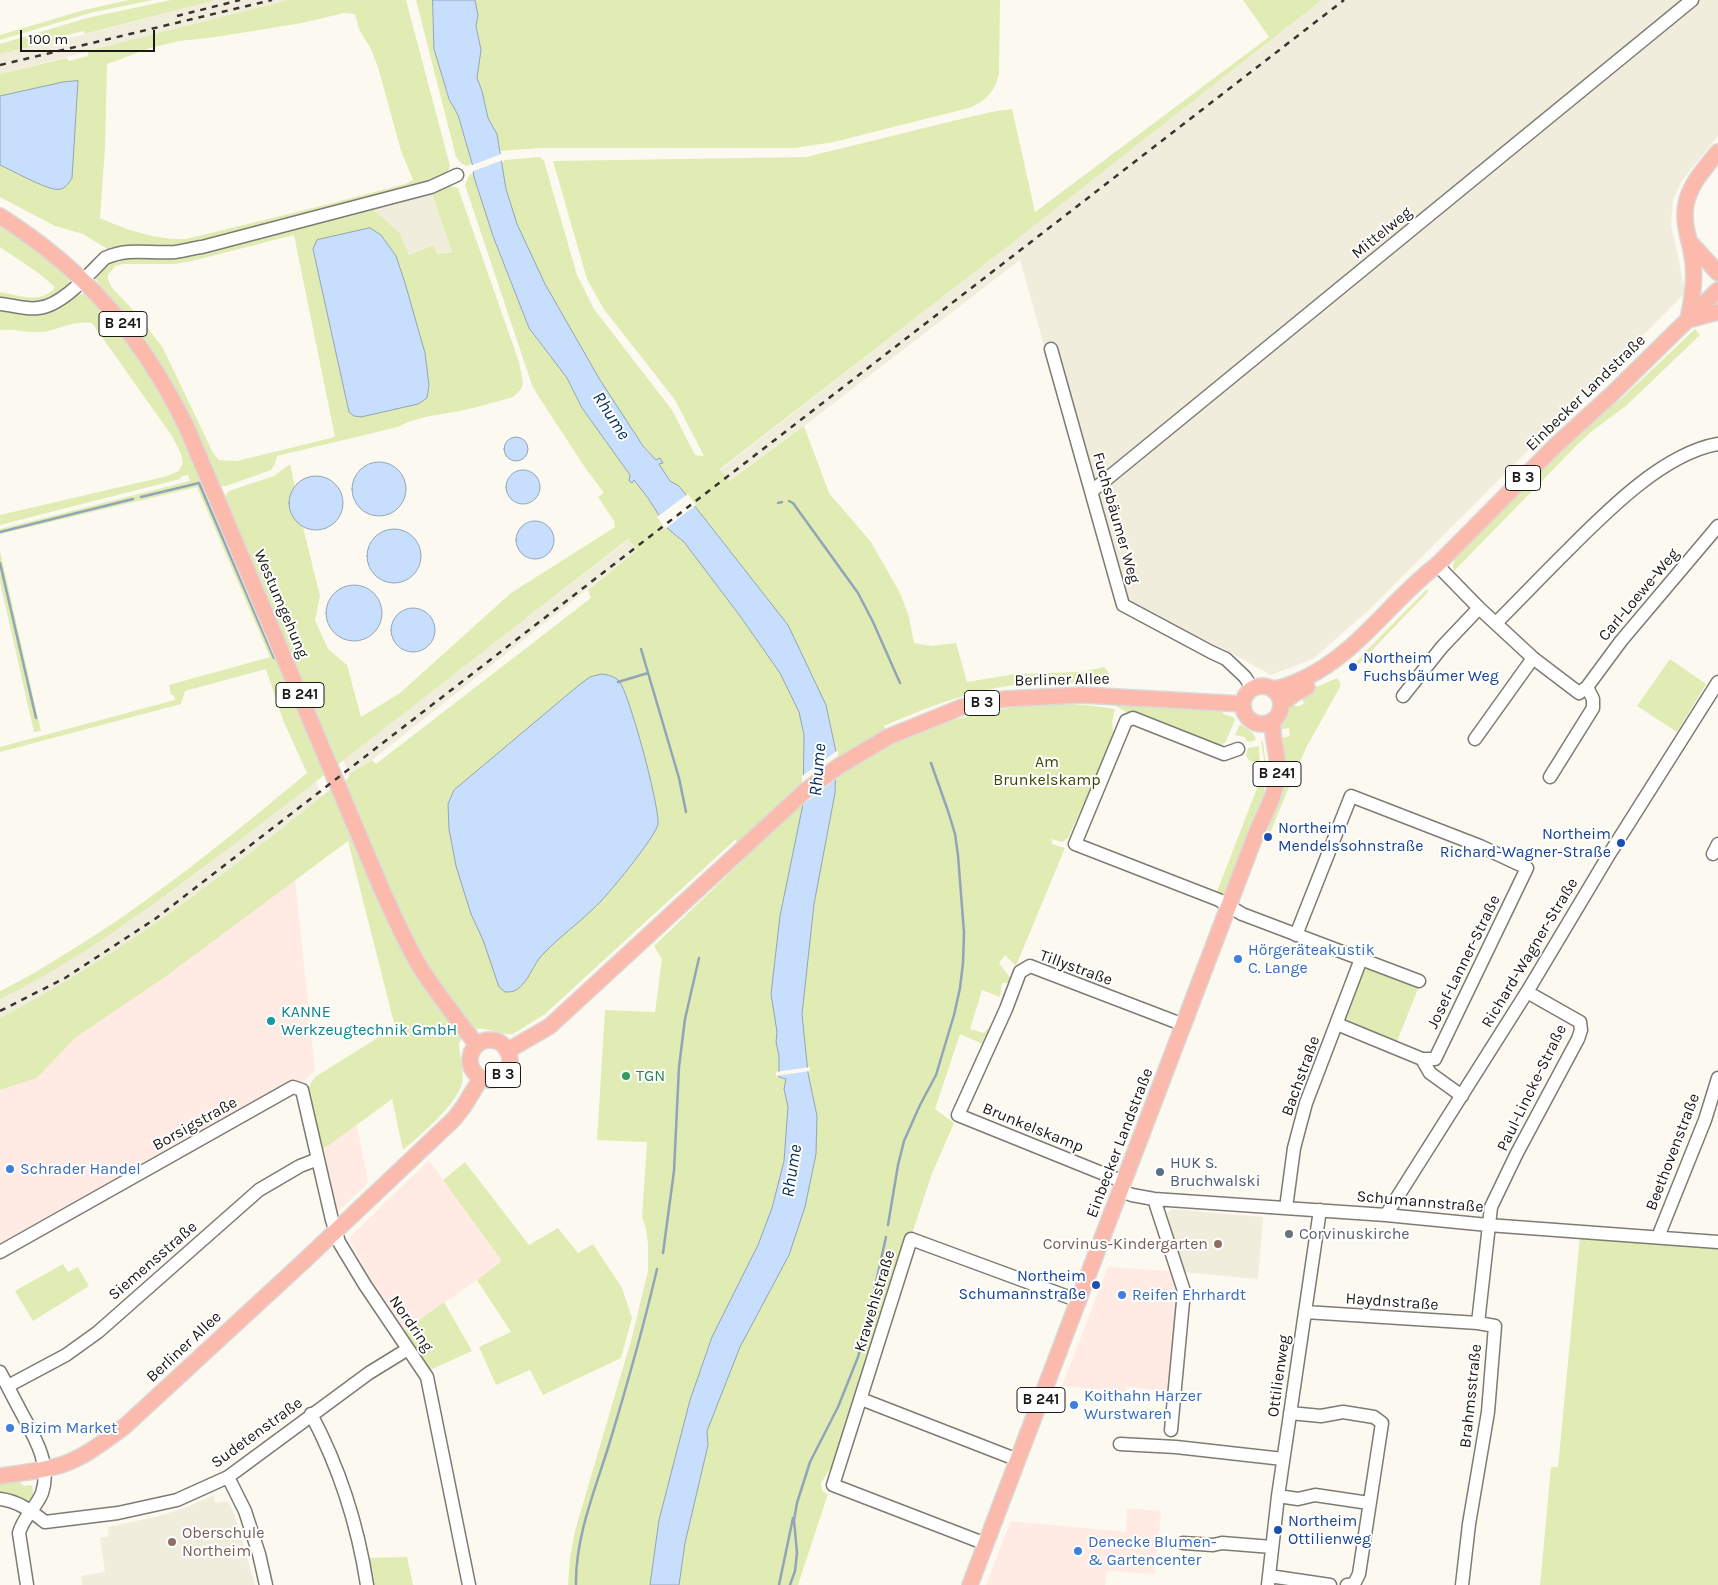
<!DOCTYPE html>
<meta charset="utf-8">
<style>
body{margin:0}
#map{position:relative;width:1718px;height:1585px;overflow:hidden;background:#fcfaf0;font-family:Karla,sans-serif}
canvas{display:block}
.scale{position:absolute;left:20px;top:30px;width:135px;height:22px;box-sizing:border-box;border:2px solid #1a1916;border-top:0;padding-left:6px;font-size:15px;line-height:18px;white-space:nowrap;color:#1a1916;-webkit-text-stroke:4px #fff;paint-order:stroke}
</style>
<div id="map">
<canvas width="1718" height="1585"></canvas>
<div class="scale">100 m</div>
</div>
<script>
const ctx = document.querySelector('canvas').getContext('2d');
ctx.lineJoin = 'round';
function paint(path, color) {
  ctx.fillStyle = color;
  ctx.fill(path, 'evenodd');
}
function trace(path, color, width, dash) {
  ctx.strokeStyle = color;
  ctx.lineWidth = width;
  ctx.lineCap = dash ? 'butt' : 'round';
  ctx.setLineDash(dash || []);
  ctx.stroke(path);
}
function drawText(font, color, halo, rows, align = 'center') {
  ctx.font = font + ' Karla,sans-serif';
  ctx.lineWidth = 4;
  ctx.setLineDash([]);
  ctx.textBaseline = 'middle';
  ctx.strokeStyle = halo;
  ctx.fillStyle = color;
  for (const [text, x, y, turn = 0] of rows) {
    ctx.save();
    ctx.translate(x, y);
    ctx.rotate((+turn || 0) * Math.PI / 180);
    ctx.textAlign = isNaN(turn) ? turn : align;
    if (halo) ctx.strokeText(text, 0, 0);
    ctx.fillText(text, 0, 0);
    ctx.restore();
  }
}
const commercial = new Path2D(`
 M295,879L315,1070L305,1080L0,1252V1090L37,1078L75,1038L165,977Z
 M357,1124L368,1183L336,1213L321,1151Z
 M429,1160L503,1262L404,1331L378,1294L350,1241L351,1236Z
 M1108,1267L1172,1271L1179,1305L1169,1391L1127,1387L1125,1392L1062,1386Z
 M1127,1508L1161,1511L1155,1574L1107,1571L1105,1585H986L1011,1521L1126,1532Z`);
const built = new Path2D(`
 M216,0H288L0,74V54L103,30Z
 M1322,0H1718V136L1681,182L1673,200L1671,226L1679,260L1685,293L1370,609L1313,659L1271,675L1222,648L1150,613L1117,605L1020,260L804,426L728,481L720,470L1011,244Z
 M432,193L452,251L437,254L434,245L409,255L400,233L373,209Z
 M629,539L637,550L372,760L349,774L343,760Z
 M316,781L321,797L257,849L202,891L136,937L79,974L45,995L0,1018V999L127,923L193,876Z
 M1172,1209L1263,1217L1258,1279L1183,1272L1167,1213Z
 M214,1495L215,1503L228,1501L234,1513L255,1585H82L81,1576L105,1572L100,1538L109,1536L108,1527L159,1516L187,1507Z`);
const green = new Path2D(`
 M129,0H153L90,13L0,40V35L84,10Z
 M171,0H216L85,34L84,31L67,35L64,39L0,54V44L87,18Z
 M288,0H406L450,166L447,174L422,184L179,247L127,246L109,250L83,234L55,226L0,197V74L66,58L69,61L88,56V51ZM344,13L355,14L359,29L371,49L378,67L401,151L413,180L405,184L313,208L186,239C157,240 126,230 100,218L105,147L107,64L150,48L179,41L216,37L302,23Z
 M416,0H433L434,49L449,99L458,115L472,163L467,166L461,163L456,157Z
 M475,0H1000L999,73C995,92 986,101 969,108L834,142L794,148H540L500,151L497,134L488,118L482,91L477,78L481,50L476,26L478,15Z
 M1243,0H1322L1011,244L720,469L729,481L804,426L829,493L871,542L900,593L909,617L914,643L931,646L956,643L967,682L1015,674L1081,672L1104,667L1108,671V678L1103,683C1068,683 1031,681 996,688C957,696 920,710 884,726L892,745C904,739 917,733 930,728C985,707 1057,698 1115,709L1112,722L1114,738L1068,838L1062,842L1052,839V844L1065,848L1016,966L1005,955L999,963L1011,979L1010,983H1002L1000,997L982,990L970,1029L984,1033L987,1029L991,1031L985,1045L960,1034L935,1109L954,1123L931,1176L912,1234L903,1244L898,1271L837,1458L821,1483L822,1491L828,1494L798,1585H568L570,1558L575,1531L632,1337L648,1271V1244L646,1229L642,1217L647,1142L597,1140L605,1010L655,1012L662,959L654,946L742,861L736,839L545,1014L513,1034C499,1036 487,1026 474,1029C409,961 379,867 345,781L349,777V774L372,760L376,764L591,598L588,590L637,550L628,539L336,766L227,506L225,497L229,491L274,476L290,464L295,487L290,495L296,521L303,527L320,596L315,620L328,649L347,665L361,717L400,693L511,593L615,527L614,521L598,497L604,493L586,469L537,394L532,385L465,185L469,175L473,173L493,236L529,328L567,378L582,408L655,459C625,427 603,386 581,348C554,300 519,244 506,190C504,181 503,172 502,163L505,160L540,157L544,161L577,275L594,309L672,410L695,455L704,456L675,400L603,308L587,279L553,161L806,157L961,119L996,111L1012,109L1035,212L1269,37Z
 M448,186L458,188L519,362L523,383L521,389L513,397C494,402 475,408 455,412C436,415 415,417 398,427L277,456L275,464L271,470L226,486H219C195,438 175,383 143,339C135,327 96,285 95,276L106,262L130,255L373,209L400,233L409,255L434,245L437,254L452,252L432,193ZM294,235L335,437L237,461L219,460L213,453L163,348L137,314L112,288L108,280V275L115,266L123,264H175L192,261Z
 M0,225L48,259L67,275L69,282L61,293L40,304L0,299V292C18,295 42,305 55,287L37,272L0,247Z
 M80,294L88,295L97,304L126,340L157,383L174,413L327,773C271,816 215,860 158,901C107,937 56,972 0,999V991C25,979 49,964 73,949C156,898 232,835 307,773L283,720L266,669L185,691L181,704L0,752V747L175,700L174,695H171L169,685L270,657L197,487L0,534V529L190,481L188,475L182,476L180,479L0,525V515L167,476L179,471L183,463L181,454L172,436L92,323C72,320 60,330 41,332C27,333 14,329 0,330V309C16,311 38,318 52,310C62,304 69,296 80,294Z
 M1695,329L1700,335L1627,405L1591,432L1575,447L1454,571L1453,565L1455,559L1542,467L1583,428L1621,399Z
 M0,551L41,731L34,732L0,582Z
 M1427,589L1428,592L1355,668L1353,666L1365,652Z
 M1670,659L1706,684L1677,732L1637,706Z
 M1337,678L1341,685L1306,748L1296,772L1291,773L1289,787L1269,836L1267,835L1270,820L1277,739L1290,736L1289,728L1277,730L1280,719L1293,699L1295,706H1300L1304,703L1300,694Z
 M1098,702L1223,710V714L1233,717L1235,720L1225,743L1218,747L1132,715L1112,704Z
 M1240,724L1253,733L1256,740L1248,742L1244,737L1235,735Z
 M1261,742H1263L1267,772L1264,793L1226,893L1218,895L1216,894L1264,770V760Z
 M1259,746L1260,765L1250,761L1246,756L1248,748Z
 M333,787L426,988L461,1039L459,1044C459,1056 465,1072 462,1083C456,1106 420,1135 403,1150L392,1099L321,1151L307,1089L315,1077L395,1027L348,841L165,977L75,1038L37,1078L0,1090V1018C121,955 228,873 333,787Z
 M1369,968L1419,986L1396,1044L1346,1024L1343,1016L1359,973Z
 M465,1162L529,1245L558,1228L578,1253L593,1244L622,1288L632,1318L621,1358L543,1395L530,1370L496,1385L479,1347L511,1332L477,1280L502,1261L443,1180Z
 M1580,1236L1718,1238V1585H1540L1551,1467H1558Z
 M63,1264L68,1272L78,1267L89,1286L33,1321L15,1291Z
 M444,1302L472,1351L430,1370L404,1331Z
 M19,1481L24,1486L31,1485C34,1491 34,1495 29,1500L22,1501L8,1493H0V1483Z
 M407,1557L413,1585H373L368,1558Z`);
const water = new Path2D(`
 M433,0H475L478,15L476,26L481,50L477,78L482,91L488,118L497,134L506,189L517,224L545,284L600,380L643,446L656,460L660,458L663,463L659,464L670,481L679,486L788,625L826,705L836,752L835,793L814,904L802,1014L808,1073L817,1116L816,1154L805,1207L789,1255L740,1347L707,1431L708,1445L685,1543L679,1585H650L659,1520L690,1400L712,1337L758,1245L772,1208L784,1161L788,1107L784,1089L786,1079L779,1077V1056L776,1042L777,1032L771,994L780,916L803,804L804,735L799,712L780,673L740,616L684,542L667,528L648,498L634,480L632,483L629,481L630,475L582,408L567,378L529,328L493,236L474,177L472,163L458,115L449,99L434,49Z
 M78,81L72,178C69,182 67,187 61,189C51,193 12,170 0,165V96L63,82Z
 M370,228L381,235L396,256L405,283L425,353L429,385L427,398L418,404L361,417L354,416L349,412L313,249L317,240Z
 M504 449a12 12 0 1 1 24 0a12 12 0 1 1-24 0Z
 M352 489a27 27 0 1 1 54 0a27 27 0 1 1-54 0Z
 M506 487a17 17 0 1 1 34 0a17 17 0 1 1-34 0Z
 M289 503a27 27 0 1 1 54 0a27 27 0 1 1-54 0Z
 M516 540a19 19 0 1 1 38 0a19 19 0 1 1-38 0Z
 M367 556a27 27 0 1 1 54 0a27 27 0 1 1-54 0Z
 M326 613a28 28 0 1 1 56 0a28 28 0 1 1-56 0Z
 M391 630a22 22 0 1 1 44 0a22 22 0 1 1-44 0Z
 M602,674C608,675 614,676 619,681C629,692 660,808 658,824C657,835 605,899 594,908C578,924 559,937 543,954C533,964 529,982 516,990C513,992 508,992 505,992L499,987L483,940L471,914L456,866L449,829L448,804L454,790L579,685L590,677Z`);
const pier = new Path2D(`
 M501,154L503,160L471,172L470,166Z
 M688,494L696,505L665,529L657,517Z
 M838,750L839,777L800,807L802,776Z
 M810,1067V1071L776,1076V1072Z`);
const stream = new Path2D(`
 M141,497L199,483L274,658
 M789,501L793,503L858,593L873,622L900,683
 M778,503L782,502
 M0,532L133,499
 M0,563L36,718
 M641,649L679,778L686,812
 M618,682L648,673
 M888,1225L898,1165L904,1141L920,1105L936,1075L954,1015L960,988L963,963L964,933L958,855L955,834L948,811L931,763
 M663,1253L674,1171L679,1067L685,1019L699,958
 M576,1585C575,1539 594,1492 608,1448C626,1389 643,1329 657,1269
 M779,1585L793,1518
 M790,1585L795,1571L797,1553L794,1520L797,1503L810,1462L838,1407L858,1357L865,1332L886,1237`);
const minor = new Path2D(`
 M0,304C13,305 26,310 38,308C62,306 89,274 105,258C130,247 149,254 175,252C184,251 193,248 202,247L431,187L457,175
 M1051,349L1123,605L1211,652L1226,659L1245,677L1252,688
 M1092,491L1692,0
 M1437,565L1479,608L1533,658L1579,693L1587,687L1621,641L1718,526
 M1496,623C1518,601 1540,578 1562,556C1602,516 1661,454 1718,444
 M1403,696L1442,647L1479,608
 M1475,739L1533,658
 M1238,749L1224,754L1133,718L1126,721L1075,844L1219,900L1242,914L1419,981
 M1550,777L1593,708V699L1587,687
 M1713,854L1718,844
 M1296,935L1351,796L1480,846L1527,868L1435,1059H1422
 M1337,1024L1422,1059L1430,1073L1462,1096
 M1124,1182L958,1115L1006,1009L1020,972L1030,966L1184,1025
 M1121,1191L1132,1195L1154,1199L1386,1215L1488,1225L1718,1242
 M1154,1199L1184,1291L1171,1430
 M1286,1208L1294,1148L1306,1103L1361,959
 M1386,1215L1527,992L1610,853L1718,682
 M1658,1237L1705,1120L1718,1078
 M0,1252L293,1087L302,1090L332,1220L339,1242L365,1285L427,1377L469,1585
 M1305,1312L1478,1323
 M0,1372C7,1385 13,1397 20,1410C33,1435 52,1463 42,1493C36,1508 23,1517 19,1533L27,1585
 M8,1386L66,1355L98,1332L259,1190L300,1166L318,1159
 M861,1399L1018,1460
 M1290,1413L1321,1416L1343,1412L1374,1417L1382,1423L1359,1574L1354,1584L1347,1585
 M311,1414C339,1467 358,1526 367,1585
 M1120,1444L1176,1447L1283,1459
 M228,1477L245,1511L259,1554L266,1585
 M1278,1496L1298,1499L1315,1495L1369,1503
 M0,1499C18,1501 31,1511 45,1522L118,1513L177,1500L228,1477L369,1373L408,1349
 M1183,1543L1213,1545L1222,1543L1272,1547
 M986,1544L833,1485L911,1239L1079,1301
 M1269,1576L1330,1585
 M1268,1585L1278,1496L1320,1210
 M1462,1585L1469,1524L1488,1412L1495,1326L1478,1323L1491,1207L1517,1153L1578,1039L1581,1030L1580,1022L1527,992`);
const major = new Path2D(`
 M0,216C87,271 142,336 187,428L382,890C394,916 405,942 420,967C437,994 457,1019 477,1045
 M1689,241L1718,273
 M1691,319L1718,312
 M1688,320C1692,299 1695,283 1693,262C1691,243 1682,224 1686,204C1690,184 1705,168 1718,152
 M1243 705a19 19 0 1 1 38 0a19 19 0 1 1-38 0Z
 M1273,689C1285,688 1294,683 1305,678C1359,652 1391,600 1437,565L1555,446L1612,394L1718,290
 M1281,704L1294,694L1307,687
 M470 1060a20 20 0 1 1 40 0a20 20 0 1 1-40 0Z
 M507,1051L550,1026L805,791L839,766L888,737L962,707L1004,699L1082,695L1243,704
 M0,1476C20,1473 42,1471 61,1465C85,1457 105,1441 124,1427L304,1261L454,1119L464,1106L481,1078
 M970,1585L1256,834C1265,812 1278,792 1278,767C1277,751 1271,736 1273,720`);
const rail = new Path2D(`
 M177,16L240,0
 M0,65L272,0
 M0,1011L65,978L155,919L177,902L1344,0`);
const markers = [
 [1353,667,5,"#1a4fb4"],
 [1268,837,5,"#1a4fb4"],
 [1621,843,5,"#1a4fb4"],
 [1238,959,5,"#3f7fe0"],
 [271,1021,5,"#0f9aa8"],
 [626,1076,5,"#2e9e5b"],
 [10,1169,5,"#3f7fe0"],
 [1160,1172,5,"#5c6f8a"],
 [1289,1234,5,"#6b7280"],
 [1218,1244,5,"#8d6e63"],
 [1096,1285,5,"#1a4fb4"],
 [1122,1295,5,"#3f7fe0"],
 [1074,1405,5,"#3f7fe0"],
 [10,1428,5,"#3f7fe0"],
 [1278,1530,5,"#1a4fb4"],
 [172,1542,5,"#8d6e63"],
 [1078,1551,5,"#3f7fe0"]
];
const shields = [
 [123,324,48],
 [1523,478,35],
 [300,695,48],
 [982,703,35],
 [1277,774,48],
 [503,1075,35],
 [1041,1400,48]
];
const shieldNames = [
 ["B 241",123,324],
 ["B 3",1523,478],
 ["B 241",300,695],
 ["B 3",982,703],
 ["B 241",1277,774],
 ["B 3",503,1075],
 ["B 241",1041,1400]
];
const streetNames = [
 ["Mittelweg",1382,233,-39],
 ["Einbecker Landstraße",1586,393,-44],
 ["Fuchsbäumer Weg",1116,518,74],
 ["Carl-Loewe-Weg",1639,595,-50],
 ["Westumgehung",281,604,67],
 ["Berliner Allee",1062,680,-1],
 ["Richard-Wagner-Straße",1530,953,-59],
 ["Josef-Lanner-Straße",1464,962,-64],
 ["Tillystraße",1076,968,20],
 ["Bachstraße",1301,1076,-70],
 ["Paul-Lincke-Straße",1532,1088,-64],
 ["Borsigstraße",195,1124,-29],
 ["Brunkelskamp",1033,1128,22],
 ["Einbecker Landstraße",1120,1143,-69],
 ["Beethovenstraße",1673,1152,-69],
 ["Schumannstraße",1420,1202,5],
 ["Siemensstraße",153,1261,-41],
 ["Krawehlstraße",875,1301,-73],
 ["Haydnstraße",1392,1302,4],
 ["Nordring",411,1324,55],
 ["Berliner Allee",184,1347,-43],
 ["Ottilienweg",1279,1376,-82],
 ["Brahmsstraße",1471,1396,-84],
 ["Sudetenstraße",257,1433,-36]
];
const transitNames = [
 ["Northeim",1363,658],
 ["Fuchsbäumer Weg",1363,676],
 ["Northeim",1278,828],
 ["Mendelssohnstraße",1278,846],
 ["Northeim",1611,834,"right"],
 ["Richard-Wagner-Straße",1611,852,"right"],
 ["Northeim",1086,1276,"right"],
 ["Schumannstraße",1086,1294,"right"],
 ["Northeim",1288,1521],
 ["Ottilienweg",1288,1539]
];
const parkNames = [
 ["Am",1047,762],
 ["Brunkelskamp",1047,780]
];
const shopNames = [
 ["Hörgeräteakustik",1248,950],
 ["C. Lange",1248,968],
 ["Schrader Handel",20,1169],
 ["Reifen Ehrhardt",1132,1295],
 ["Koithahn Harzer",1084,1396],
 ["Wurstwaren",1084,1414],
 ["Bizim Market",20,1428],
 ["Denecke Blumen-",1088,1542],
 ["& Gartencenter",1088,1560]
];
const cultureNames = [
 ["KANNE",281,1012],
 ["Werkzeugtechnik GmbH",281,1030]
];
const leisureNames = [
 ["TGN",636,1076]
];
const serviceNames = [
 ["HUK S.",1170,1163],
 ["Bruchwalski",1170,1181]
];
const worshipNames = [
 ["Corvinuskirche",1299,1234]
];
const educationNames = [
 ["Corvinus-Kindergarten",1208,1244],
 ["Oberschule",182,1533,"left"],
 ["Northeim",182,1551,"left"]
];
const waterNames = [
 ["Rhume",611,416,57],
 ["Rhume",818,770,-85],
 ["Rhume",792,1171,-81]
];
paint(commercial, '#ffebe3');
paint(built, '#f1eddc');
paint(green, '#e0ecb4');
paint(water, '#c7dffc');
trace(water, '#93a4b7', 1);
paint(pier, '#fcfaf0');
trace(stream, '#93a4b7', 2.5);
trace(minor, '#7d7b73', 15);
trace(major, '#dadada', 18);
trace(minor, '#fff', 12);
trace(major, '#fbbaac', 15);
trace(rail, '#353430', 2.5, [6, 6]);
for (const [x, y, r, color] of markers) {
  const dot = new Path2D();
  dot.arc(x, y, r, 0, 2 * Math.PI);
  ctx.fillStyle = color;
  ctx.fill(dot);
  trace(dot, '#fff', 2);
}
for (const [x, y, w] of shields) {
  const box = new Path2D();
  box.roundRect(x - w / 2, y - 12.5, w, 25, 4);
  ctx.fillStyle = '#fff';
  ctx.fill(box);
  trace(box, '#1a1916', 1);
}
drawText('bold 15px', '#1a1916', null, shieldNames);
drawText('16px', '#1a1916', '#fff', streetNames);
drawText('16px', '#164399', '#fff', transitNames, 'left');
drawText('16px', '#3e4701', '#fff', parkNames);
drawText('16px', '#366cbe', '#fff', shopNames, 'left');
drawText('16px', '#0d838f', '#fff', cultureNames, 'left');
drawText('16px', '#27864d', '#fff', leisureNames, 'left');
drawText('16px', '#4e5e75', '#fff', serviceNames, 'left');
drawText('16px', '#5b616d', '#fff', worshipNames, 'left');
drawText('16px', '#785e54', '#fff', educationNames, 'right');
drawText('italic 18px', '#032d57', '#fff', waterNames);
</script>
